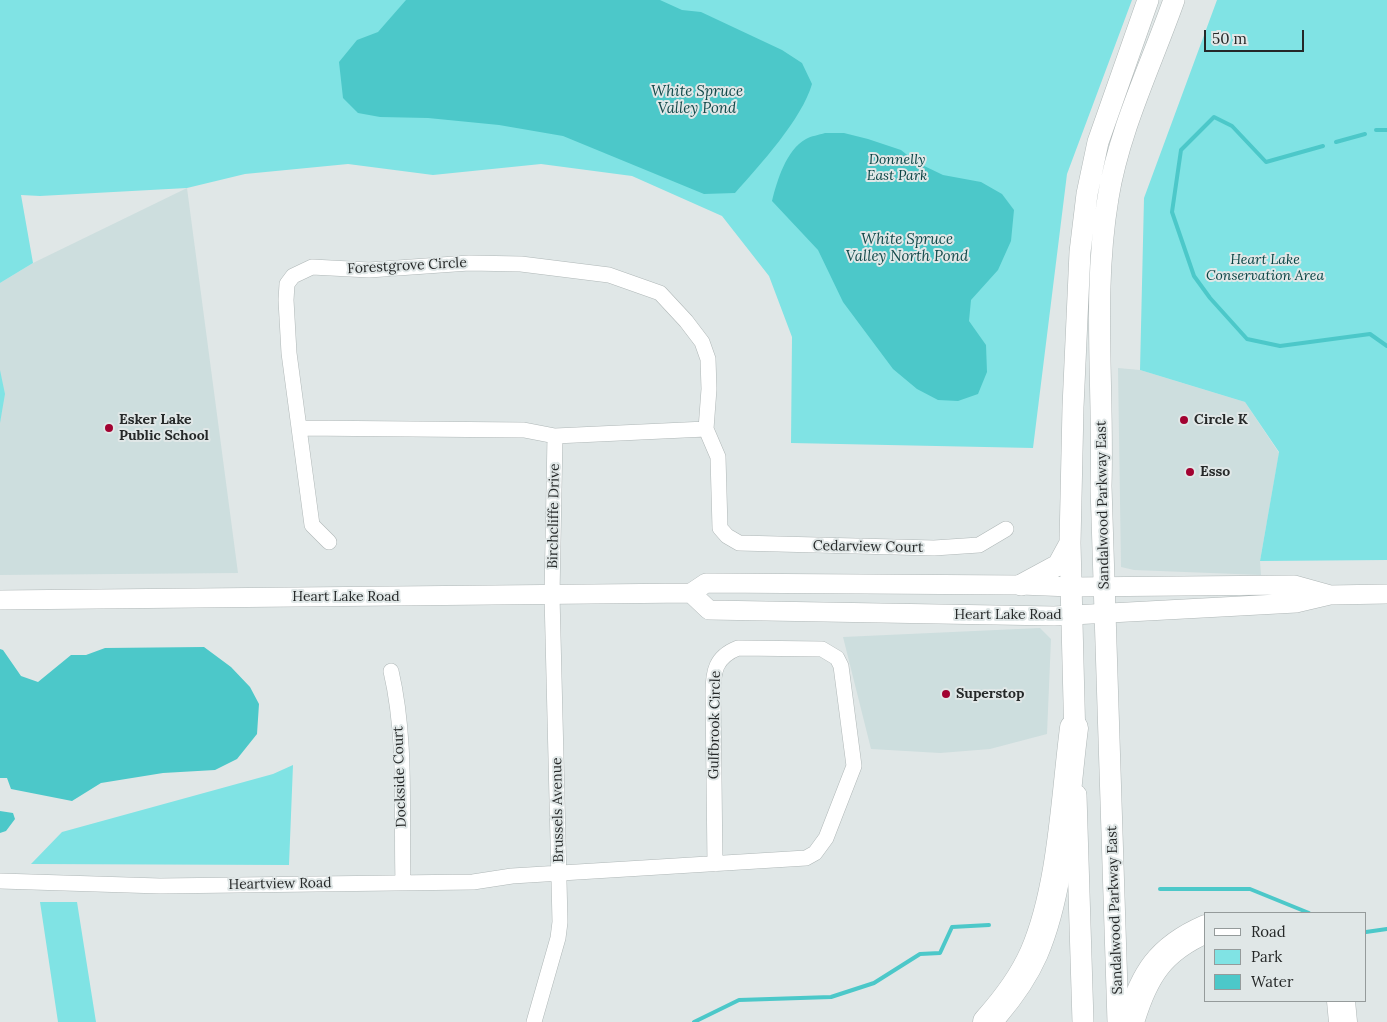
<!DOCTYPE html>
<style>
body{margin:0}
#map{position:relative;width:1387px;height:1022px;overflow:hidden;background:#e0e7e7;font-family:Lora,serif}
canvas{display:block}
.legend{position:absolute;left:1204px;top:912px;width:162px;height:90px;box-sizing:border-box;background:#e0e7e7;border:1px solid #959b9b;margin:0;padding:6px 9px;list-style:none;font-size:15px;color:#252828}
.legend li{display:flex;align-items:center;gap:10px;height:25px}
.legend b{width:25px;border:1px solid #959b9b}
.scale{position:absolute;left:1204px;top:30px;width:100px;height:22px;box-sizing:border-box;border:2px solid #252828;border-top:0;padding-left:6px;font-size:15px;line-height:18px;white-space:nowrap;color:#252828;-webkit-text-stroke:4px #e0e7e7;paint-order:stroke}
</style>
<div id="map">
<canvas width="1387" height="1022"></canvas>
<ul class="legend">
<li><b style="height:6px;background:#fff"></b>Road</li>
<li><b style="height:14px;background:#80e3e4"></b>Park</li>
<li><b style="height:14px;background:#4cc8c9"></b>Water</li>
</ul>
<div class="scale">50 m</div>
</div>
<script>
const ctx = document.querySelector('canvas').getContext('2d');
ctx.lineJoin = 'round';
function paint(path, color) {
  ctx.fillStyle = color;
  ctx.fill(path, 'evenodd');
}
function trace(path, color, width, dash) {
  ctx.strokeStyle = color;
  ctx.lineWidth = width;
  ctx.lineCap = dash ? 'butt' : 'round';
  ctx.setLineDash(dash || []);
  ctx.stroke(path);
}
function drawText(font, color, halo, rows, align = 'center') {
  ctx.font = font + ' Lora,serif';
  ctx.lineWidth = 4;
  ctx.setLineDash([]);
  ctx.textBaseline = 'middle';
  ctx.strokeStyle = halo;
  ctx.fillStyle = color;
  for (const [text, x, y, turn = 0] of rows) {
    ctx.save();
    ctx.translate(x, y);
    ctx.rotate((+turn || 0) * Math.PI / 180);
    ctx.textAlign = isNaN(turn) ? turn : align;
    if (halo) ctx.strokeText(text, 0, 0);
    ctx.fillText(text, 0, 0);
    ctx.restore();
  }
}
const built = new Path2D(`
 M187,188L238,573L0,575V283L33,263Z
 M1118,368L1140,370L1245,402L1279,453L1260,561L1261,575L1134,570L1121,567Z
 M1040,628L1051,639L1047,734L990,749L940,753L871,749L843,637Z`);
const green = new Path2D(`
 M0,0H1132L1067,174L1033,448L791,443L792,337L769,276L722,216L632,176L541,164L433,175L348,164L245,174L187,188L40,196L21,195L33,263L0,283Z
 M1217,0H1387V560L1260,561L1279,452L1245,402L1140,370L1144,198Z
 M0,370L5,394L0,423Z
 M293,765L289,865L31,864L62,832L273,774Z
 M40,902H77L96,1022H58Z`);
const water = new Path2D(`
 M406,0H660L682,10L701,12L782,50L802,63L812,84C802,119 760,165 735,193L704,194L563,136L499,125L428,118L380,117L358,113L343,98L339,62L357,40L378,32Z
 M825,133H844L868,139L901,150L916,162L943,175L981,182L1002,194L1014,210L1011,241L998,270L971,300L969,321L986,345L987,372L978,394L958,401L938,400L917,389L893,369L843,302L818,250L772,201C777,181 786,150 806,139C811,136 819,135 825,133Z
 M204,647L231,667L250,687L259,704L257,734L237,759L215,770L163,773L101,783L72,801L11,789L7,778H0V649L3,650L21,676L38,682L71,655H86L105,648Z
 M0,811L13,813L15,819L6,831L0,833Z`);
const stream = new Path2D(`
 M1376,130H1387
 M1336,142L1365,134
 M1323,146L1266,162L1232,126L1214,117L1181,150L1172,212L1194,276L1210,298L1247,339L1280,346L1370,334L1387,346
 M1160,889H1250L1309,913
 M1366,932L1387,929
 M694,1022L739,1000L831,997L874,983L920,954L940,953L952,927L989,925`);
const minor = new Path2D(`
 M299,428L524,430L555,436L706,429
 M329,542L312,525L289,353L286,300L287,284L293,276L312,267L369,270L469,263L521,264L609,275L660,293L686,321L702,342L708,359L709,389L706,429L718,457L720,528L727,536L739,543L934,548L979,545L1006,529
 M391,671C407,740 401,812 403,882
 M0,881L160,886L473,882L512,876L806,858L815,853L826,838L854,766L841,666L837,658L822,649L738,648C715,657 713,672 713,694L715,864
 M534,1022L558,938L560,922L552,595L555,436`);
const tertiary = new Path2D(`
 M691,593L709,610L1054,616L1296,603L1330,595L1387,594
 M0,600L691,593L706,583L1021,585L1071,587L1294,585L1330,595`);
const secondary = new Path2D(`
 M1021,585L1058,565L1070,543
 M1075,742L1070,543L1073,407L1080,252L1087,194L1098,142L1148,0
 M1076,795L1083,1022
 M1118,1022L1101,486C1104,389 1092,294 1108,198C1119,130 1151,65 1174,0`);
const motorway = new Path2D(`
 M1341,1001L1343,1022
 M987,1022C1005,1002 1023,978 1034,953C1062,888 1065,798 1074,728
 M1130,1022C1144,975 1160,949 1206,929`);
const markers = [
 [1184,420,5,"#a20231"],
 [109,428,5,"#a20231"],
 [1190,472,5,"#a20231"],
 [946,694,5,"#a20231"]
];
const parkNames = [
 ["Donnelly",897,160],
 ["East Park",897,176],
 ["Heart Lake",1265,260],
 ["Conservation Area",1265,276]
];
const streetNames = [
 ["Forestgrove Circle",407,266,-3],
 ["Sandalwood Parkway East",1103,505,-91],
 ["Birchcliffe Drive",554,516,-89],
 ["Cedarview Court",868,547,1],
 ["Heart Lake Road",346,597],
 ["Heart Lake Road",1008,615],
 ["Gulfbrook Circle",715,725,-89],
 ["Dockside Court",400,777,-92],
 ["Brussels Avenue",558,810,-91],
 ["Heartview Road",280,884,-1],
 ["Sandalwood Parkway East",1115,910,-92]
];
const poiNames = [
 ["Esker Lake",119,420],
 ["Public School",119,436],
 ["Circle K",1194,420],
 ["Esso",1200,472],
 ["Superstop",956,694]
];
const waterNames = [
 ["White Spruce",697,92],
 ["Valley Pond",697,109],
 ["White Spruce",907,240],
 ["Valley North Pond",907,257]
];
paint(built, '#cddede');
paint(green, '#80e3e4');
paint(water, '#4cc8c9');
trace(stream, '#4cc8c9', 4);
trace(minor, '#afb7b7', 16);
trace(tertiary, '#afb7b7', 20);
trace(secondary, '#afb7b7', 22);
trace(motorway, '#afb7b7', 29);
trace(minor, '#fff', 15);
trace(tertiary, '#fff', 19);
trace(secondary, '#fff', 21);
trace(motorway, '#fff', 28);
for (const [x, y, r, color] of markers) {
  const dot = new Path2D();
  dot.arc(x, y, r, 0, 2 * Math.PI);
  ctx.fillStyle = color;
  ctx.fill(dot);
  trace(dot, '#e0e7e7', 2);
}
drawText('italic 14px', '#0a4344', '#e0e7e7', parkNames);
drawText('14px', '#252828', '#e0e7e7', streetNames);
drawText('bold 14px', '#252828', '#e0e7e7', poiNames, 'left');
drawText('italic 15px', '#12494a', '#e0e7e7', waterNames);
</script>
